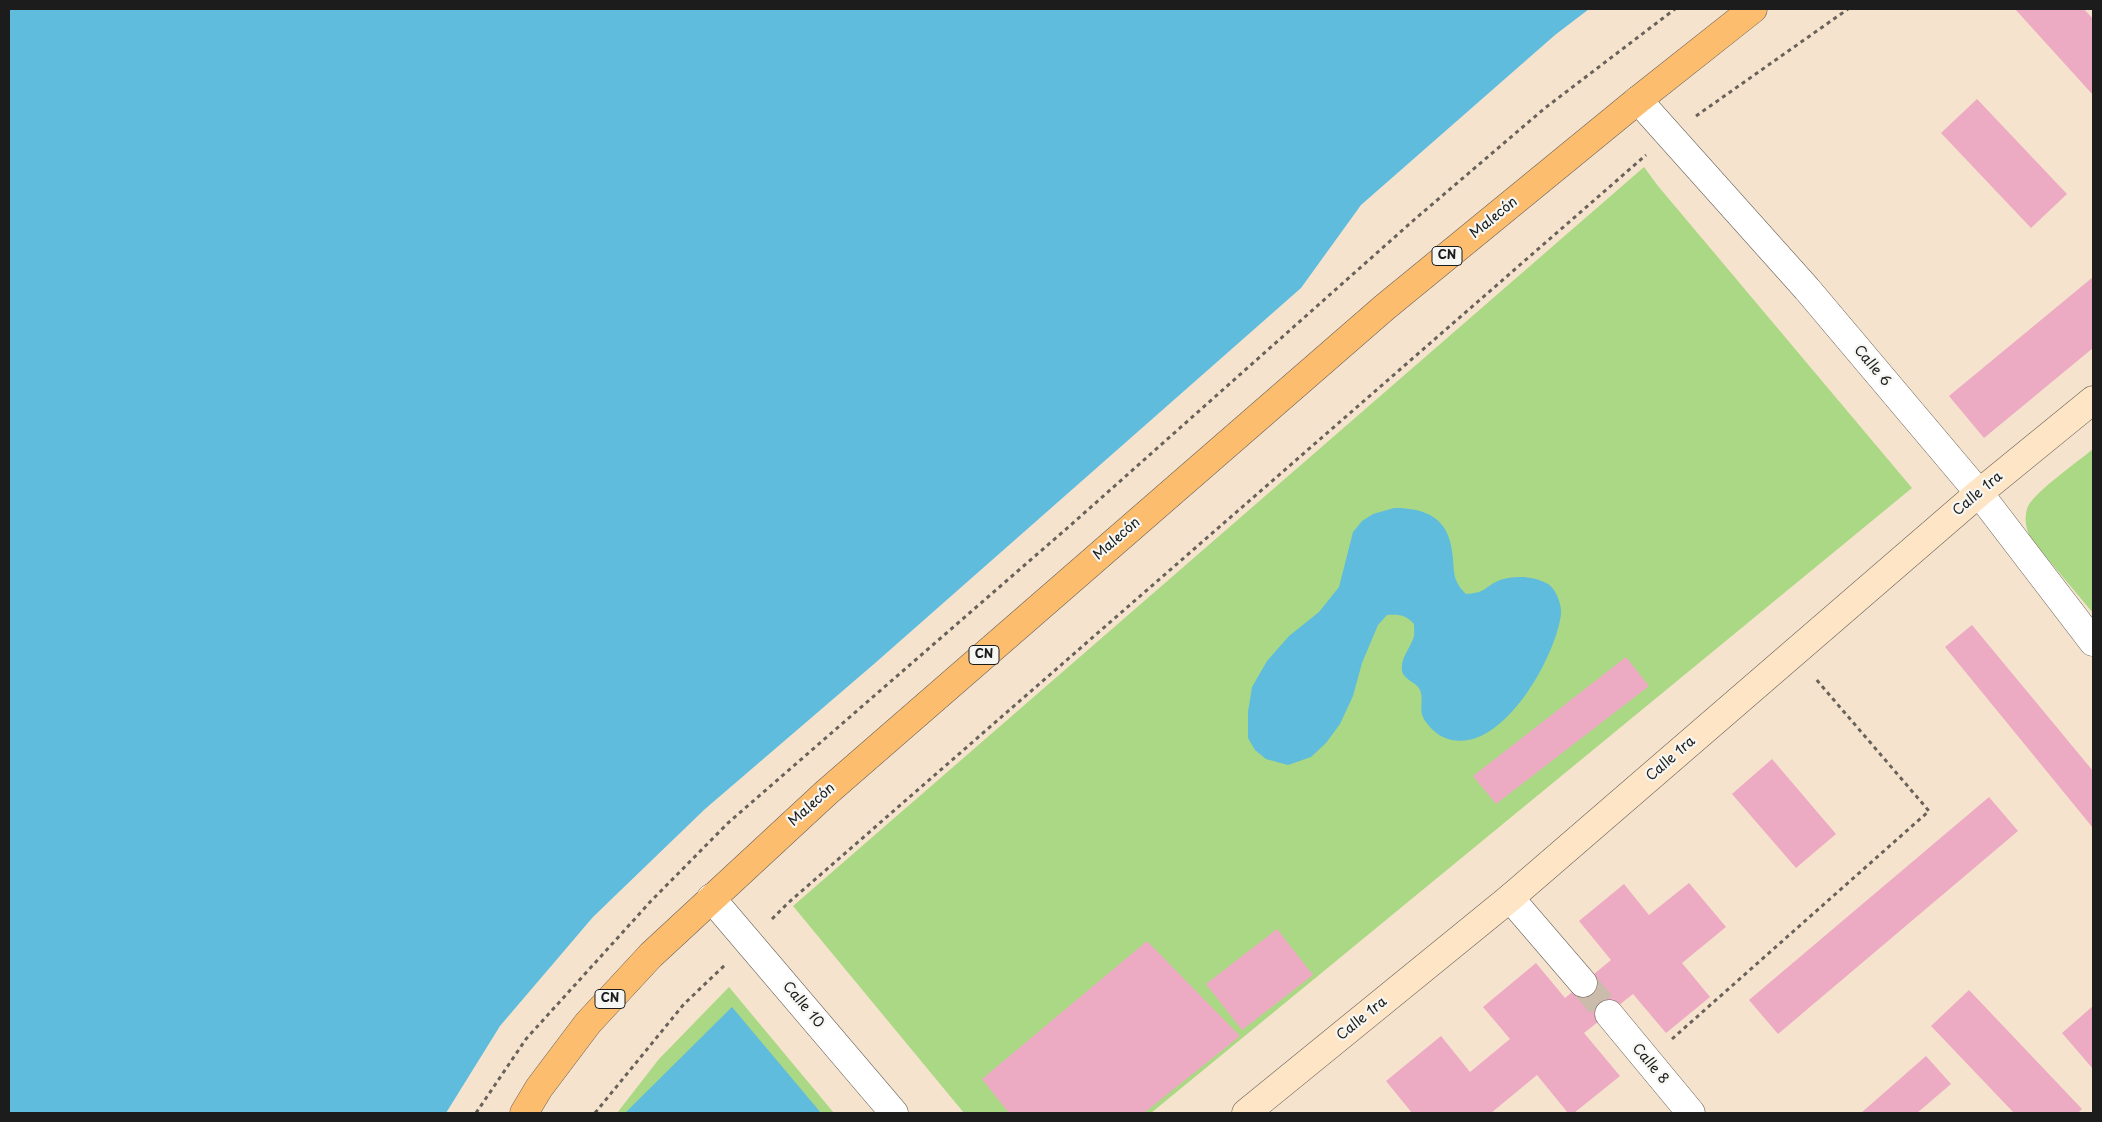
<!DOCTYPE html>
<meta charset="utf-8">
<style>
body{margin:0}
#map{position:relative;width:2102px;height:1122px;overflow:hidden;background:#f5e3ce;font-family:"Playpen Sans",sans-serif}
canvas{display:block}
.frame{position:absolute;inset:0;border:10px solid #1c1c1c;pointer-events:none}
</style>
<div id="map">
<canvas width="2102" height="1122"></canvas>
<div class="frame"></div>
</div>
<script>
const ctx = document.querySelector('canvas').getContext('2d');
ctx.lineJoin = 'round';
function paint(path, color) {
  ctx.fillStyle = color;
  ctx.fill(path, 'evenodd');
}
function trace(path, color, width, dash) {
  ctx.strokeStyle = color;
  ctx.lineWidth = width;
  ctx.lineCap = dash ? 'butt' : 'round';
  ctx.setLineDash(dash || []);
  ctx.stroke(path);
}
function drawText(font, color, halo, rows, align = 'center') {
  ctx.font = font + ' "Playpen Sans",sans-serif';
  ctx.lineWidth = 4.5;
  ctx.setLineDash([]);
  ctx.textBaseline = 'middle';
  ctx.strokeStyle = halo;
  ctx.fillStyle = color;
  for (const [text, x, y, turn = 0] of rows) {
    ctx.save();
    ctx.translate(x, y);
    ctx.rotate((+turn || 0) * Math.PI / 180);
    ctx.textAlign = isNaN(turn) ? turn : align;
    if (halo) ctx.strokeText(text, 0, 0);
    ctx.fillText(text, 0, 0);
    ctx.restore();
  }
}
const green = new Path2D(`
 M1644,167L1658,186L1912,488L1151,1113H964L793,906Z
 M2093,449V613L2031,539C2026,528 2024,520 2027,509C2030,495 2080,460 2093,449Z
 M729,987L834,1113H617L659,1059Z`);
const water = new Path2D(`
 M9,9H1589L1555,35L1361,205L1301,288L874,664L705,809L593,917L500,1026L446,1113H9Z
 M1394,508C1426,508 1448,518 1452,551C1455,571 1451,579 1466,594C1487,593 1485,586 1500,580C1515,575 1535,576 1548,584C1556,589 1562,605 1561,614C1556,658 1498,762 1443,737C1436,734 1428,726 1424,719C1419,711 1423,702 1421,693C1419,682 1404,681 1402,671C1400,659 1409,650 1413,639C1415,635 1414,629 1414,624C1406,615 1400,614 1387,615L1378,625L1362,663L1353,696L1340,724L1326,743L1311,757L1288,765L1266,759L1255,750L1248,738V712L1252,687L1267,661L1289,636L1319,612L1339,587L1353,532L1362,521L1373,514Z
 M732,1007L821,1113H625Z`);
const building = new Path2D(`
 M2015,9H2084L2093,19V95Z
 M1977,99L2067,194L2031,228L1941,133Z
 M2093,277V348L1984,438L1949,396Z
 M1972,625L2093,771V828L1945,647Z
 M1626,657L1649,686L1496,804L1473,776Z
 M1772,759L1836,834L1796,868L1732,794Z
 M1989,797L2018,831L1778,1034L1749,1000Z
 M1689,883L1726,927L1682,963L1710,997L1666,1033L1633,994L1584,1033L1620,1076L1574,1113H1568L1537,1075L1491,1113H1412L1386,1081L1441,1036L1470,1072L1510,1039L1483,1007L1536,963L1565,998L1611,960L1579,921L1624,884L1649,915Z
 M1277,929L1313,975L1242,1030L1206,984Z
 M1147,941L1240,1036L1144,1113H1009L982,1079Z
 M1969,990L2082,1109L2078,1113H2014L1931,1026Z
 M2093,1006V1069L2062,1033Z
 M1926,1056L1951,1084L1917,1113H1861Z`);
const streetTunnel = new Path2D(`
 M1583,983L1609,1014`);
const path = new Path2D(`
 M1696,116L1848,9
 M772,919L788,903L1646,155
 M1672,1039L1929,811L1815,678
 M476,1113L526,1039L651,901L728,823L1073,523L1415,219L1545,108L1675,9
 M595,1113L684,1004L726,964`);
const street = new Path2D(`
 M1638,100L1807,289L1979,493L2093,642
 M711,898L894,1113
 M1510,898L1583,983
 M1609,1014L1691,1113`);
const secondary = new Path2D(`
 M1246,1113L1510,898L1979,493L2093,400`);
const highway = new Path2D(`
 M524,1113L539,1088L588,1023L651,955L827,792L1385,307L1638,100L1753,9`);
const shields = [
 [1447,256,30],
 [984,655,30],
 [610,999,30]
];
const shieldNames = [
 ["CN",1447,256],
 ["CN",984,655],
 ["CN",610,999]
];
const streetNames = [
 ["Malecón",1494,218,-39],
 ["Calle 6",1872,366,50],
 ["Calle 1ra",1978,494,-40],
 ["Malecón",1117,539,-41],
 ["Calle 1ra",1671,759,-41],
 ["Malecón",812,805,-42],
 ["Calle 10",803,1005,50],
 ["Calle 1ra",1362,1019,-39],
 ["Calle 8",1650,1064,50]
];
paint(green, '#abd884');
paint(water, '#5fbcdd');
paint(building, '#edaac3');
trace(streetTunnel, '#cabbaa', 28, [28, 14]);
trace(street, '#68625a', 29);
trace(secondary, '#68625a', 29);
trace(highway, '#68625a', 29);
trace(path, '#68625a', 3, [4, 4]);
trace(street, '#fff', 28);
trace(secondary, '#fee5c5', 28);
trace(highway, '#fcbd6e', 28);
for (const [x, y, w] of shields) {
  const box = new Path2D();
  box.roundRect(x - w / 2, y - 9.5, w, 19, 4);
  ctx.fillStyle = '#f6f6f2';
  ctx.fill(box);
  trace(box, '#1c1c1c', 1);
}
drawText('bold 12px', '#1c1c1c', null, shieldNames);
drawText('14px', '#1c1c1c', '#f6f6f2', streetNames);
</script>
